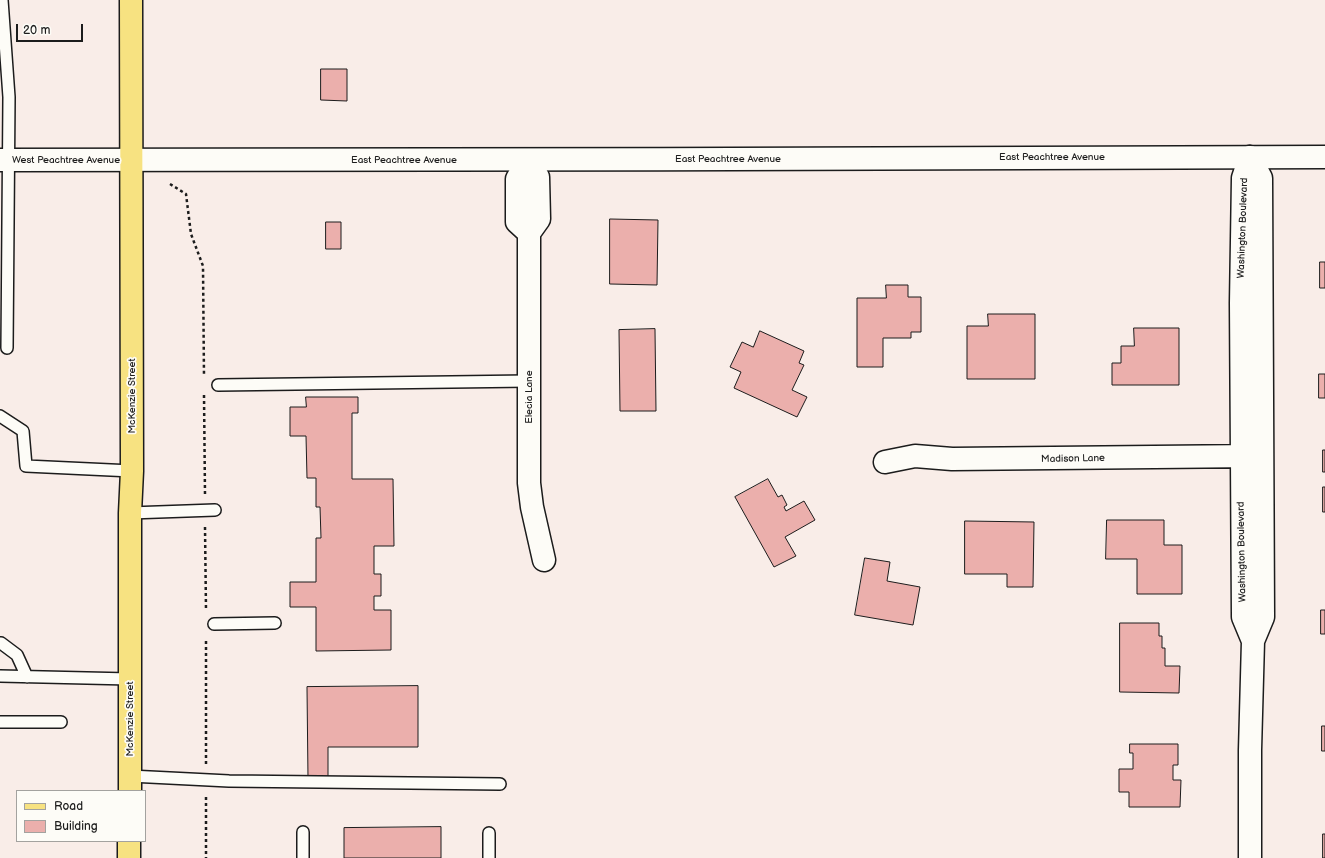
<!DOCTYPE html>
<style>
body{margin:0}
#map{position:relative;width:1325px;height:858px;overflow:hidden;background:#f9ede8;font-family:"Balsamiq Sans",sans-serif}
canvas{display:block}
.legend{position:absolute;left:16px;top:790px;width:130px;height:52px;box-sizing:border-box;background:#fdfcf7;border:1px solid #a3a29f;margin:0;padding:5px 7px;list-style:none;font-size:12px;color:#1c1c1c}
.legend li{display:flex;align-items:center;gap:8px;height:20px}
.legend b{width:20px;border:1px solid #a3a29f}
.scale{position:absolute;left:16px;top:24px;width:67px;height:18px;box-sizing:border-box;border:2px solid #1c1c1c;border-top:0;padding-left:5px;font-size:12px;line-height:14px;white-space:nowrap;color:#1c1c1c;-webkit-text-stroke:3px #fdfcf7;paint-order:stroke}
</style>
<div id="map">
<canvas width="1325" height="858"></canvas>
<ul class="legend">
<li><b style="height:5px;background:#f7e281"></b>Road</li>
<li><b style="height:11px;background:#ebafac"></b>Building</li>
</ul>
<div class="scale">20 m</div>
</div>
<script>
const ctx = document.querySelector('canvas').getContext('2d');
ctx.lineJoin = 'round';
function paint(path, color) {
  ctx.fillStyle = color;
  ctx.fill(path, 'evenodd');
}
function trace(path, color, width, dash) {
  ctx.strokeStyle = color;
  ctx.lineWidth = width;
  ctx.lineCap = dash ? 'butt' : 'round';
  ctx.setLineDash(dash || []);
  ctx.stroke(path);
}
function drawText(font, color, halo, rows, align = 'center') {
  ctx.font = font + ' "Balsamiq Sans",sans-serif';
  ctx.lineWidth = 3.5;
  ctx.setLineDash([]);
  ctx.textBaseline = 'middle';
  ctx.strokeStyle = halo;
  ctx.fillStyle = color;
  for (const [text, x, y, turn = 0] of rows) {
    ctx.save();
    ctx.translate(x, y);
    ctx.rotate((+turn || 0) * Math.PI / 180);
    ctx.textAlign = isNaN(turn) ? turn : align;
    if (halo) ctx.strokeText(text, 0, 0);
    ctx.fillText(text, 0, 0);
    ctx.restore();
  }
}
const building = new Path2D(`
 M321,69H347V101L321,100Z
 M610,219L658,220L657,285L610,284Z
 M326,222H341V249H326Z
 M1320,262H1325V288H1320Z
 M886,285H908V297H921V332H911V338H883V367H857V298H886Z
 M988,314H1035V379H967V326H988Z
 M1134,328H1179V385H1112V363H1121V346H1134Z
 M655,329L656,411H620L619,330Z
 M760,331L804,351L799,363L804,365L792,390L807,397L797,417L734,388L741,372L730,367L742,342L753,347Z
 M1319,374H1325V398H1319Z
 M306,397H358V413H352V479H393L394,546H374V574H381V596H374V610H391V650L316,651V607H290V582H316V538H321L320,507H316V478H307L306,436H290V407H306Z
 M1323,450H1325V472H1323Z
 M768,479L778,497L782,495L787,505L784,507L786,511L804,501L815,520L785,537L796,556L774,567L735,497Z
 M1323,487H1325V512H1323Z
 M1107,520H1164V545H1182V594H1137V559H1106Z
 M965,521L1034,522L1033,587H1007V574H965Z
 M865,558L890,562L887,581L920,587L913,625L855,615Z
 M1321,610H1325V634H1321Z
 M1120,623H1159V636H1162V648H1165V666H1180L1179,693L1120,692Z
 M418,686V747H328V779H308L307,687Z
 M1322,726H1325V751H1322Z
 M1130,744H1178V765H1173V780H1181L1180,807H1129V792H1119V769H1133V753H1130Z
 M441,827V858H344V828Z
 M1323,834H1325V858H1323Z`);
const path = new Path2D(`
 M170,184L186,194L191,234L203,266L204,376
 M204,395L205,494
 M205,527L206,610
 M206,764V639
 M206,797V858`);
const service = new Path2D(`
 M2,0L9,97L7,348
 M218,385L529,381
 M0,416L23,431L26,466L132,471
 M130,513L215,510
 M214,624L275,623
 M1,643L17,655L27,677
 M0,676L130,679
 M0,722H61
 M130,776L229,781L500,784
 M303,832V858
 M489,833V858`);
const minor = new Path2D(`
 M1250,157L1243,178L1241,303L1243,617L1253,641
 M529,233L517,222V179L528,160L538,177L539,219L529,233V483L532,507L544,560
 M885,462L915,456L952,459L1255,456
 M1250,858V750L1253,641L1263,617L1261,178L1250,157`);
const tertiary = new Path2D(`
 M0,160C442,162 883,157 1325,157`);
const primary = new Path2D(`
 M130,791V513L132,471L131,0
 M129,858V841`);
const streetNames = [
 ["East Peachtree Avenue",1052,157],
 ["East Peachtree Avenue",728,159],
 ["West Peachtree Avenue",66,160],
 ["East Peachtree Avenue",404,160],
 ["Washington Boulevard",1243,228,-88],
 ["McKenzie Street",132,396,-90],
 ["Elecia Lane",529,397,-90],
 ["Madison Lane",1073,459,-1],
 ["Washington Boulevard",1242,552,-91],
 ["McKenzie Street",130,719,-90]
];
paint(building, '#ebafac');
trace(building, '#1c1c1c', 1);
trace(service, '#1c1c1c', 14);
trace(minor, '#1c1c1c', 25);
trace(tertiary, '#1c1c1c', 25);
trace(primary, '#1c1c1c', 25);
trace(path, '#1c1c1c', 2.5, [3, 3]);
trace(service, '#fdfcf7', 11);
trace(minor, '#fdfcf7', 22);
trace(tertiary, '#fdfcf7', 22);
trace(primary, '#f7e281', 22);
drawText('10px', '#1c1c1c', '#fdfcf7', streetNames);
</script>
